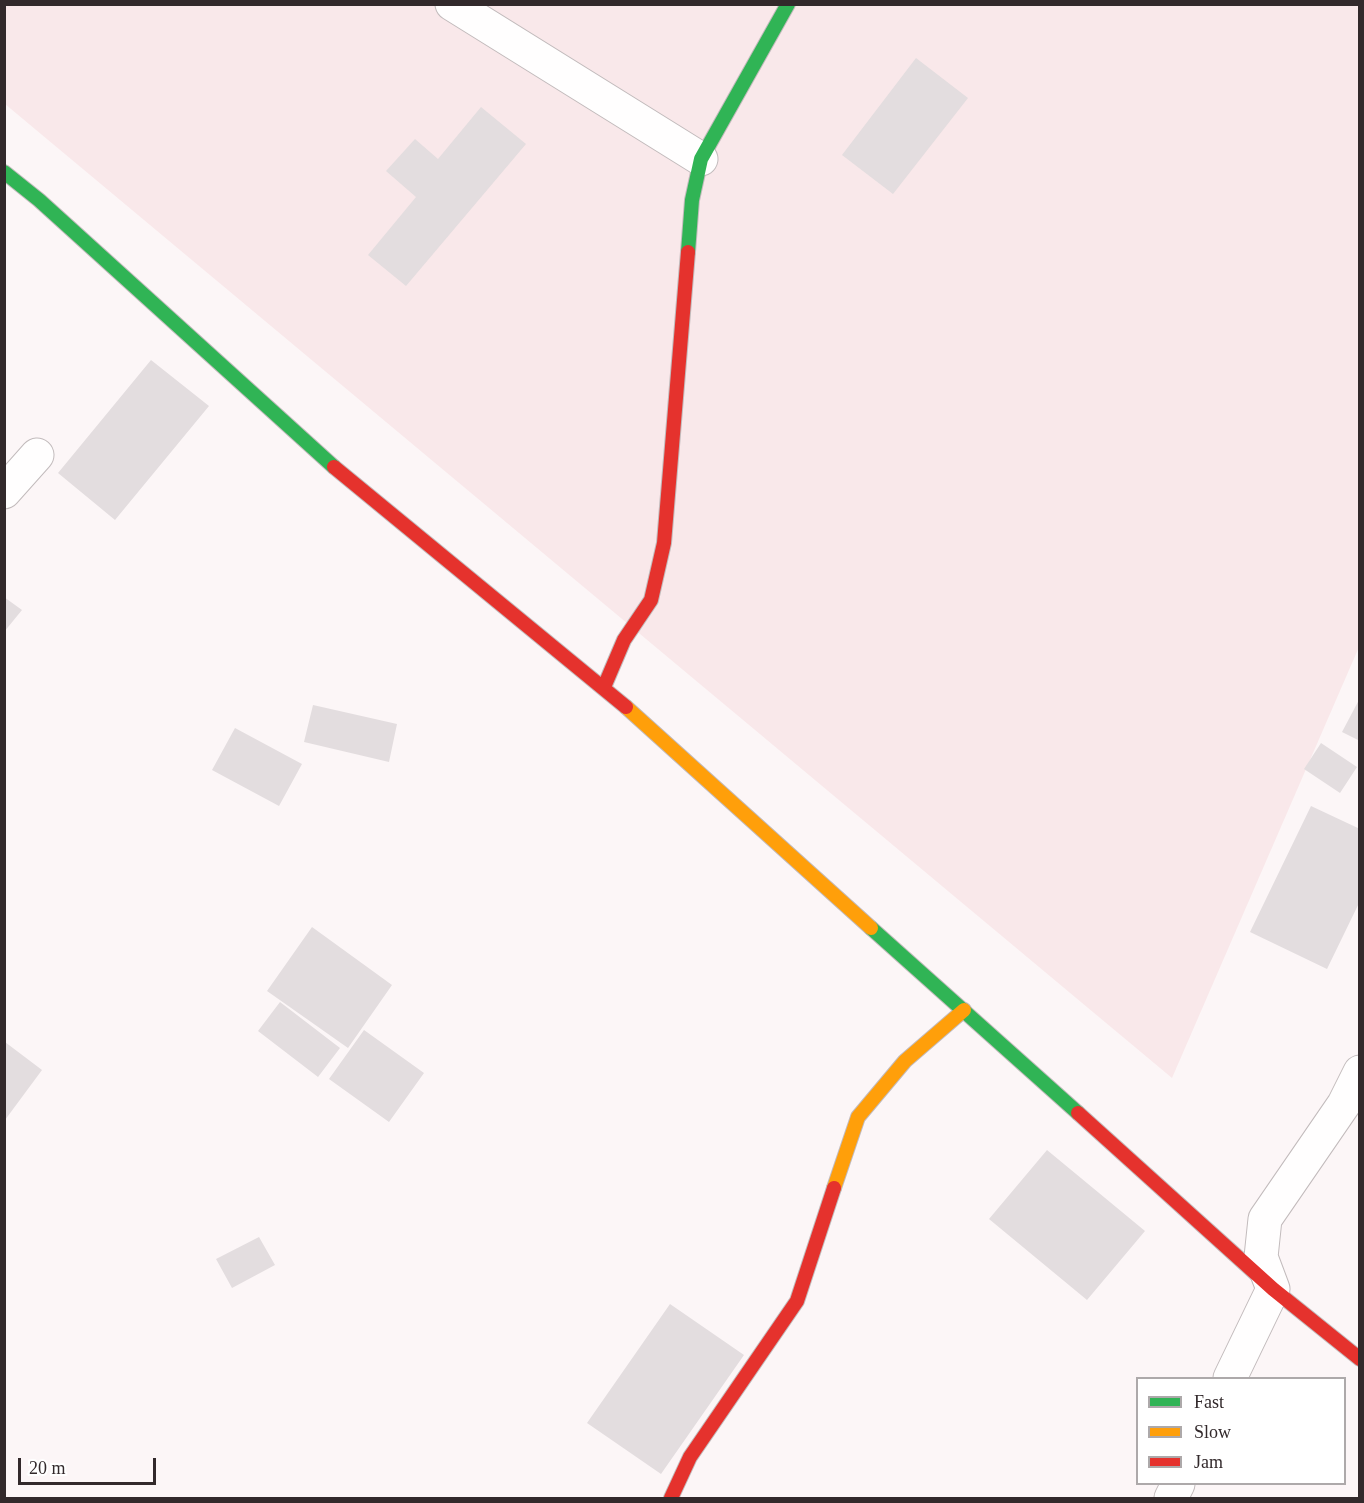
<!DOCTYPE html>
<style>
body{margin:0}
#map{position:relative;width:1364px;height:1503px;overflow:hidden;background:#fcf6f7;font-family:Georgia,serif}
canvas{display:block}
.frame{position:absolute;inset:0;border:6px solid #32292b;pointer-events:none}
.legend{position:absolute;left:1136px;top:1377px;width:210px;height:108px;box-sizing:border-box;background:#fff;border:2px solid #ada9aa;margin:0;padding:8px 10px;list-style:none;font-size:18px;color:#32292b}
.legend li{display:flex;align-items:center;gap:12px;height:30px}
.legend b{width:30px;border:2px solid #ada9aa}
.scale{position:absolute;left:18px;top:1458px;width:138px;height:27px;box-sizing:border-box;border:3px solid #32292b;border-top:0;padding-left:8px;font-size:18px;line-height:21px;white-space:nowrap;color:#32292b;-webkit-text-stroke:4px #fff;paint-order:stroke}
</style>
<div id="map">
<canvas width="1364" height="1503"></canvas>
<div class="frame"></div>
<ul class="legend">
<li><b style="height:8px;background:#30b455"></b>Fast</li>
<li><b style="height:8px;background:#ff9f0a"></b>Slow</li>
<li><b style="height:8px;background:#e5322d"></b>Jam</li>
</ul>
<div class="scale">20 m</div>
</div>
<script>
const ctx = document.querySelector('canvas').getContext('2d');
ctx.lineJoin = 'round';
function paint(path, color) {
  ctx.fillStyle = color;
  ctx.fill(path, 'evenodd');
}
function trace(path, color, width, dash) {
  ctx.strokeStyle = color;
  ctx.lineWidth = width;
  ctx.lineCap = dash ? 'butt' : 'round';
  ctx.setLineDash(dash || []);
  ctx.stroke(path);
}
const built = new Path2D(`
 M4,5H1359V647L1172,1078L5,104Z`);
const building = new Path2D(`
 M916,58L968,98L893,194L842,155Z
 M481,107L526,144L406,286L368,255L416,197L386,171L415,139L438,159Z
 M151,360L209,406L115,520L58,473Z
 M4,597L22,610L4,632Z
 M1360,698V741L1342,732Z
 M313,705L397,724L389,762L304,742Z
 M235,728L302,764L279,806L212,770Z
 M1321,743L1357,767L1340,793L1304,769Z
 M1311,806L1360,829V901L1327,969L1250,932Z
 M312,927L392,985L348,1048L267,991Z
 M280,1002L340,1048L318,1077L258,1031Z
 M364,1030L424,1073L389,1122L329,1079Z
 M5,1042L42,1070L5,1120Z
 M1047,1150L1145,1231L1087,1300L989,1219Z
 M259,1237L275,1265L232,1288L216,1259Z
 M670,1304L744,1355L661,1474L587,1423Z`);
const street = new Path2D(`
 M452,4L701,159
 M4,492L37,455
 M1230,1378L1273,1289L1261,1257L1265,1219L1344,1104L1360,1072
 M1171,1498L1178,1484`);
const fast = new Path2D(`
 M4,172L39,200L334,467
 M688,252L692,200L701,159L788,4
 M871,928L1078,1113`);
const slow = new Path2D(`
 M626,707L871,928
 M834,1188L858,1117L905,1061L964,1010`);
const jam = new Path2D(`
 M334,467L626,707
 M604,687L624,640L651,600L664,543L688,252
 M1078,1113L1273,1289L1360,1359
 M671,1498L690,1457L797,1301L834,1188`);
paint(built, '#f9e8ea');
paint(building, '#e3dddf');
trace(street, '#c2bbbc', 35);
trace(fast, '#c2bbbc', 16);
trace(slow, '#c2bbbc', 16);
trace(jam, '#c2bbbc', 16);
trace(street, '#fffefe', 33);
trace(fast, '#30b455', 14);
trace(slow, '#ff9f0a', 14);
trace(jam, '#e5322d', 14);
</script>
